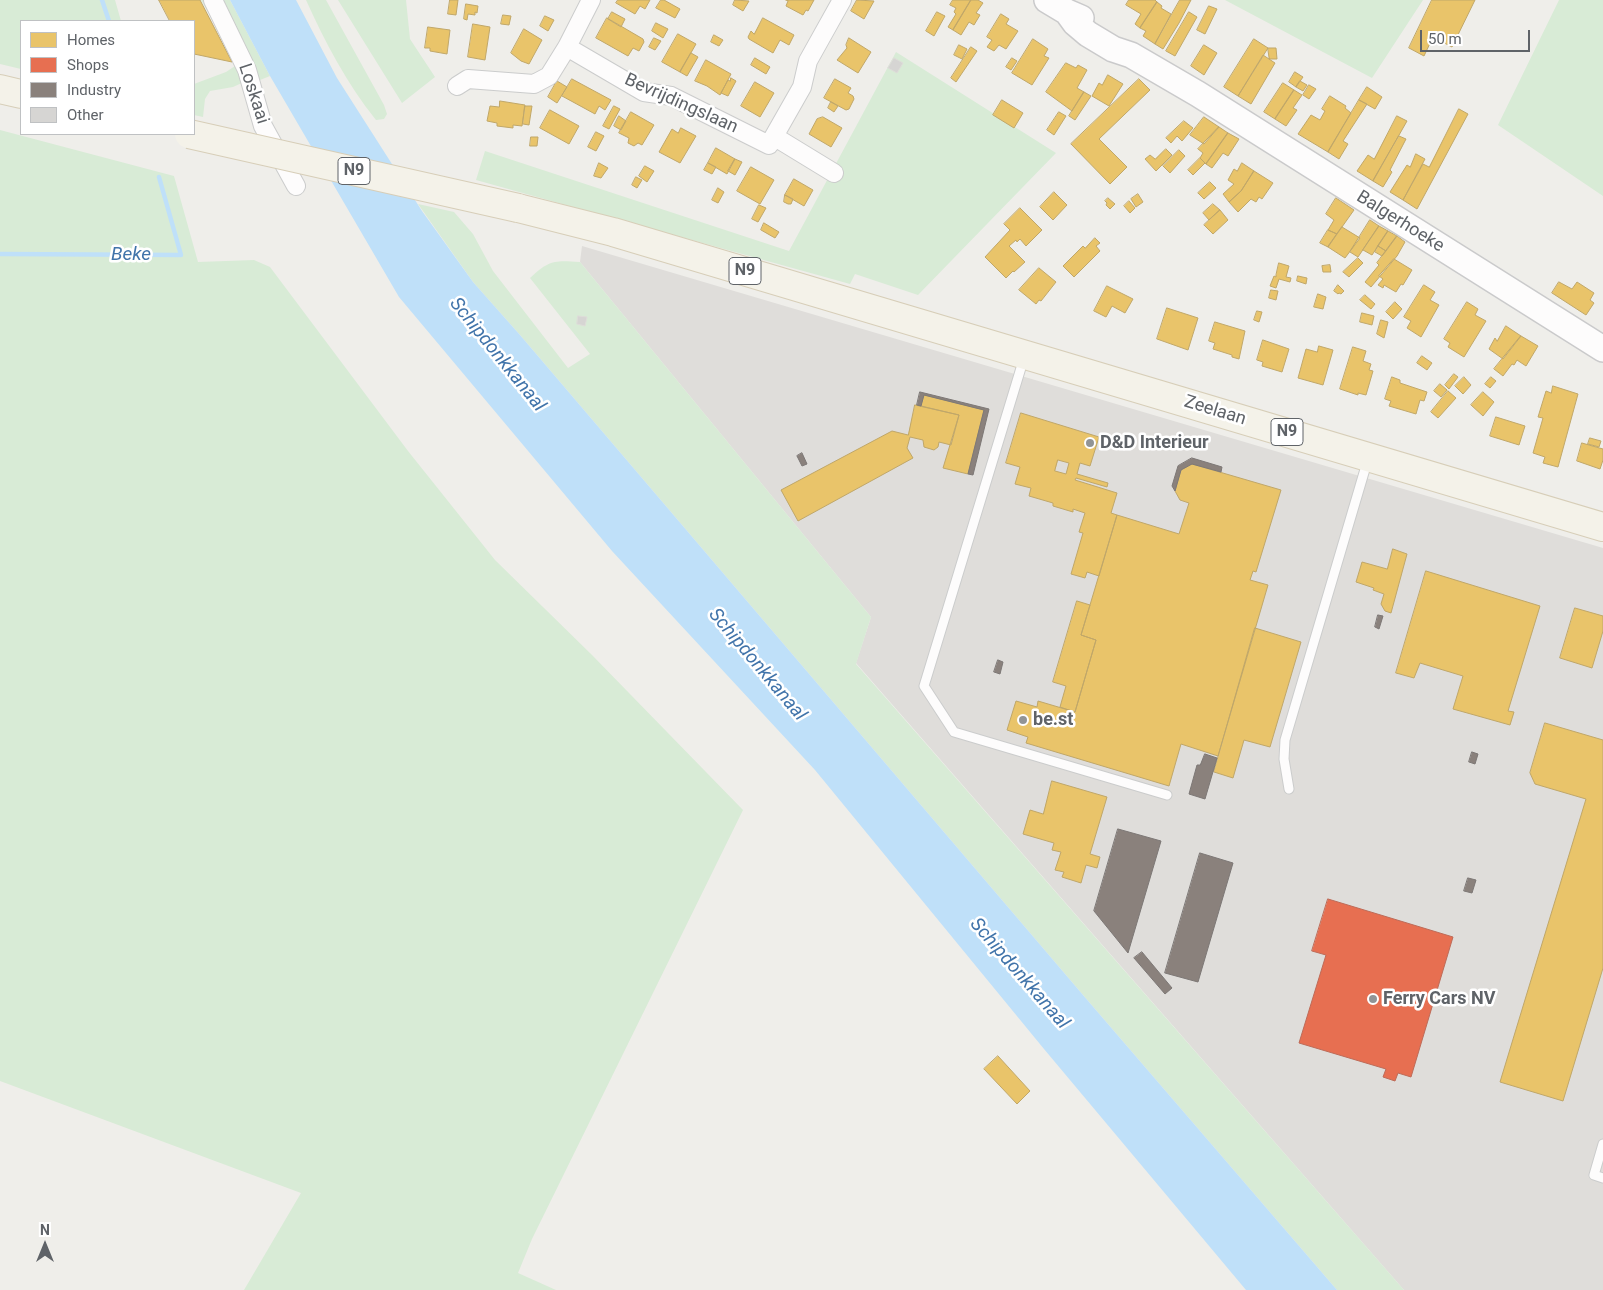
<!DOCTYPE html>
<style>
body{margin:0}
#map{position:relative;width:1603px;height:1290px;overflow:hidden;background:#efeeea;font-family:Roboto,sans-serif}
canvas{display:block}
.legend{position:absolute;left:20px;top:20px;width:175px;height:115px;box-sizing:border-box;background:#fff;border:1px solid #bfc1c3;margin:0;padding:6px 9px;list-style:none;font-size:15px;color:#5f6368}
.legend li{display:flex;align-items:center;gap:10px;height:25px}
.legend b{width:25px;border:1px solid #bfc1c3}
.north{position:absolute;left:20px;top:1220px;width:50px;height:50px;-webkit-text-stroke:4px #fff;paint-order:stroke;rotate:0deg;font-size:14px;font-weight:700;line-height:20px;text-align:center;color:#5f6368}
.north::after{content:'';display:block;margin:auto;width:18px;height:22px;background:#5f6368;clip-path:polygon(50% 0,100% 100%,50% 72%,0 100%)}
.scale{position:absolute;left:1420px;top:30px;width:110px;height:22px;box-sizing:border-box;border:2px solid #5f6368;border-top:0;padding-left:6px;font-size:15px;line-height:18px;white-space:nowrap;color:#5f6368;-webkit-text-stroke:4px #fff;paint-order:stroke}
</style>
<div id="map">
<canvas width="1603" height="1290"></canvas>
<ul class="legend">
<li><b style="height:14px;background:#e9c46a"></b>Homes</li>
<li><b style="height:14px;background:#e76f51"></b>Shops</li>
<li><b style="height:14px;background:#8a817c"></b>Industry</li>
<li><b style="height:14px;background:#d6d5d3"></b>Other</li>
</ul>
<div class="north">N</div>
<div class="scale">50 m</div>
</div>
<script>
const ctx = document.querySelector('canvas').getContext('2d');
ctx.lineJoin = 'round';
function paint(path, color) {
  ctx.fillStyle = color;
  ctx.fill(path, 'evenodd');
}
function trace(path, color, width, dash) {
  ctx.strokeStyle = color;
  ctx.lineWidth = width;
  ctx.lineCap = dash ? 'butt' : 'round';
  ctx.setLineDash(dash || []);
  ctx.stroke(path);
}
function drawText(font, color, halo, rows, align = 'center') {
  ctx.font = font + ' Roboto,sans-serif';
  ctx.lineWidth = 5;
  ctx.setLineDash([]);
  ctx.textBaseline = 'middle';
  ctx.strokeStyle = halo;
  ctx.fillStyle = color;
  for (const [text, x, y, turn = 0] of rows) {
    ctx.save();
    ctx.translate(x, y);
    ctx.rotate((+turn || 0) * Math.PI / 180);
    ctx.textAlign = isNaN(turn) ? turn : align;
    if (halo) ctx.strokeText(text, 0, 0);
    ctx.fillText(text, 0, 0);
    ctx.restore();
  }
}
const industrial = new Path2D(`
 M582,246L1603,548V1290H1404L856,663L871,617L580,262Z`);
const green = new Path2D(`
 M0,0H115L121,21H21V76H20L21,69L0,64Z
 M201,0H230L270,76L260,80L244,82L233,87L210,91L205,99L203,117L194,115V84L226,72L238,64Z
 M306,0H326L384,105L387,114L384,119L376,120C347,84 325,42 306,0Z
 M338,0H406L410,39L435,77L402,103Z
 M1225,0H1423L1372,78Z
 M1559,0H1603V196L1498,125Z
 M896,52L1056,153L918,295L855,274L850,284L476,180L485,151L789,251Z
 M0,130L174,176L198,262L254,260L270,267L408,451L495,560L592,655L743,810L532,1239L518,1273L556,1290H244L301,1193L0,1081Z
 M418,204L454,212L473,234L493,271L568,368L590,354L530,278C549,260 554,260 580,262L871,617L856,664L1404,1290H1337L1083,995L520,335L473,282Z`);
const water = new Path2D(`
 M230,0H296L337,78L422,211L473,282L520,335L1083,995L1337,1290H1246L1044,1049L815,770L612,551L399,297L270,76Z`);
const homes = new Path2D(`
 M159,0H200L232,62L194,54V21H170Z
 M450,0H458L456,15L448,14Z
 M618,0H650L645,9L640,6L635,14L616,3Z
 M661,0H664L680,9L675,18L656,8Z
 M735,0L749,1L743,11L733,5Z
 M786,0H814L808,11L806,10L803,15L786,6L788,1Z
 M857,0L874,1L864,19L851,11Z
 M953,0H971L953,30L948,27L956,14L954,12L956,8L950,5Z
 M971,0H978L983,3L976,13L980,15L974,25L969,22L961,35L953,30Z
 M1129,0H1155L1157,2L1140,28L1135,24L1141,14L1126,5Z
 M1180,0H1191L1179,23L1163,49L1155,44Z
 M1432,0H1475L1452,47L1433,37L1424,56L1409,48Z
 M1157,2L1162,6L1161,8L1171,14L1155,44L1143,36L1146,31L1140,28Z
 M466,4L478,6L477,13L475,12V15L468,14L467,20L464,19Z
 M1209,6L1217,9L1205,34L1197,30Z
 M612,12L625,19L621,27L608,19Z
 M937,12L945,16L934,36L926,31Z
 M1189,12L1197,17L1175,56L1166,51Z
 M1001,14L1009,19L1006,24L1018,31L1006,49L999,45L994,51L987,47L992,40L987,37Z
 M503,15L511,16L509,25L501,24Z
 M545,16L554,20L548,31L540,26Z
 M607,18L643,39L644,42L639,51L633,48L628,56L596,38Z
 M763,18L794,35L789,45L780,40L773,53L749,39L748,37L751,31L754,34Z
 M656,23L668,29L663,38L652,31Z
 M473,24L490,27L485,60L468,57Z
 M428,27L450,30L447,54L430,51V48H425Z
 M524,29L542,40L529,64L521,61L511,53Z
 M678,34L696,44L680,72L662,62Z
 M714,35L723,40L719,46L711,42Z
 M654,38L661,41L655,50L649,47Z
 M849,38L871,52L858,73L837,60L847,48L846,45Z
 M1033,39L1048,49L1044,56L1049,58L1032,85L1012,73Z
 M1254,39L1268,48L1238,96L1224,87Z
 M959,45L967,49L962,59L954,55Z
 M1204,45L1217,53L1204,75L1191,66Z
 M971,47L977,51L956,82L951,78Z
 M1268,48H1276L1277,59H1269L1275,63L1251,104L1238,96L1263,55L1269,59Z
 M691,53L698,57L687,76L680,72Z
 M755,58L770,67L766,74L751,65Z
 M1012,58L1017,61L1011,70L1006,67Z
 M706,60L731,74L720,95L707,86L695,81Z
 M1066,63L1076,68L1078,65L1087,70L1077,88L1084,92L1072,111L1046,92Z
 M1295,72L1303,77L1296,87L1289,82Z
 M1108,75L1123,84L1109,106L1092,96L1099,83L1102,85Z
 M731,78L736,81L728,96L721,93L728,80L730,81Z
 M572,79L611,100L605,110L599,106L595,114L562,96Z
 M835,79L851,88L848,93L853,96L854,99L849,109L846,110L824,98Z
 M1139,79L1150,90L1099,139L1127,167L1110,184L1071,144Z
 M557,81L567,87L557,103L548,97Z
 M1300,81L1307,85L1303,91L1296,87Z
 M755,82L774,93L760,117L741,106Z
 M1283,83L1294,90L1275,119L1264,112Z
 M1309,85L1316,89L1309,99L1303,95Z
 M1367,87L1382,97L1375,109L1359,100Z
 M1294,90L1302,95L1293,108L1297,110L1286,126L1275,119Z
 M1084,92L1091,96L1075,120L1069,116Z
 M1330,96L1346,106L1345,108L1351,113L1328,152L1298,134L1311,115L1320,120L1325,111L1322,109Z
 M1002,100L1023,113L1014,128L993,115Z
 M1359,100L1367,104L1343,141L1348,144L1339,159L1328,152Z
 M500,101L525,105L522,126L513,125V128L497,126V123L487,121L490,106L499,107Z
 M831,102L838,106L834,112L828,108Z
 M525,106H532L529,125L523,124Z
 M614,106L620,109L609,129L603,126Z
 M1459,109L1468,114L1417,209L1403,200L1423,164L1429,167Z
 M550,110L579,126L569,144L540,128Z
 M631,112L654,125L642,145L638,143L634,146L628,143L629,138L619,133Z
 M1059,112L1066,116L1054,135L1047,130Z
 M619,116L626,121L621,130L614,126Z
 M1397,116L1407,121L1373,181L1357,171L1368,155L1374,159Z
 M823,117L842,128L831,147L809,134L817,119Z
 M1204,117L1219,127L1204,144L1190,135Z
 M1184,121L1193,128L1182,141L1177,136L1171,143L1166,138Z
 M1219,127L1228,133L1206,164L1200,158L1203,153L1198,149Z
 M681,128L696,136L680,163L659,152L672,129L678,133Z
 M596,132L604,136L596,151L588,147Z
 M1228,133L1239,139L1228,156L1223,153L1212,168L1206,164Z
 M1399,136L1406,139L1390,170L1392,172L1383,187L1373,181Z
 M531,137H538L537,146H530Z
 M716,148L735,159L727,174L708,163Z
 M1166,149L1172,155L1156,171L1145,159L1150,155L1155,159Z
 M1179,150L1185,156L1170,173L1163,166Z
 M1416,154L1425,159L1403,200L1390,192L1407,165L1410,167Z
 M1200,158L1205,163L1193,175L1188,170Z
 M735,159L742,162L735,175L728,171Z
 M599,163L608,168L601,178L594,176Z
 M708,163L716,167L712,174L704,170Z
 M1242,163L1254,171L1241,191L1229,202L1223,194L1234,184L1228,180L1234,169L1237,171Z
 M645,166L654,171L647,182L639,176Z
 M751,167L774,180L760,204L737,191Z
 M1254,171L1273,183L1262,199L1259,197L1256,202L1251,199L1238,212L1229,202L1241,191Z
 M636,177L642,180L637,188L632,185Z
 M794,179L813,190L804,206L785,195Z
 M1210,182L1216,188L1204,199L1198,193Z
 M718,188L724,192L718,203L712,200Z
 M1054,192L1067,205L1053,220L1040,207Z
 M1138,194L1143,202L1136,207L1131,199Z
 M785,195L793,199L791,204H788L784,202Z
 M1108,198L1115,204L1110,209L1106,205L1107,203L1105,201Z
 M1336,198L1354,210L1337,234L1328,230L1334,220L1326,214Z
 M1129,201L1135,208L1130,213L1124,206Z
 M1213,204L1220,210L1209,220L1203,213Z
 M759,205L766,208L758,222L752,219Z
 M1020,208L1042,230L1026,246L1020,239L1017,242L1016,240L1009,246L1025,262L1014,272L1013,271L1006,278L985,257L1010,230L1004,224Z
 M1220,210L1228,220L1213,234L1204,225Z
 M1370,220L1379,226L1358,257L1350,252Z
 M764,223L779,232L775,238L761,230Z
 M1379,226L1388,231L1372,255L1363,250Z
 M1342,227L1360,238L1345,258L1328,247Z
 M1328,230L1337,234L1328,247L1320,243Z
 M1388,231L1397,236L1386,251L1378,246Z
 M1397,236L1405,242L1397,256L1371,287L1365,282L1379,265L1377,263Z
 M1095,238L1100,243L1096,246L1100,251L1074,277L1063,266L1083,246L1085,248Z
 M1378,246L1386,251L1382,256L1375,252Z
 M1358,258L1363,263L1349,277L1343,272Z
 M1394,259L1412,270L1403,285L1401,284L1396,292L1384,285L1383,288L1378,285L1383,279L1379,276Z
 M1279,263L1289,266L1286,277L1291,278L1290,282L1279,279L1276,288L1270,286L1274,276L1276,277V275Z
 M1330,265L1331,272H1323L1322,266Z
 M1039,268L1056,282L1041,301L1039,300L1036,304L1019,290Z
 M1298,276L1307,278L1306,284L1297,281Z
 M1559,282L1572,289L1577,282L1594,293L1590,300L1594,303L1586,315L1552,293Z
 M1338,285L1344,291L1341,294L1339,293L1338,294L1334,291Z
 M1424,285L1435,292L1430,300L1439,305L1421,337L1407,328L1411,321L1404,317Z
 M1107,286L1133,299L1125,313L1112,306L1106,317L1094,311Z
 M1271,290L1278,291L1276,300L1269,298Z
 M1318,294L1326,297L1323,309L1314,307Z
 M1365,295L1375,304L1371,309L1360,300Z
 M1395,302L1402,309L1393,319L1386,312Z
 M1467,302L1478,309L1475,315L1486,321L1464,357L1448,347L1450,343L1444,339Z
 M1167,308L1198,318L1188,350L1157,339Z
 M1257,311L1262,312L1259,322L1254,320Z
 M1362,313L1374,316L1372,325L1360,322Z
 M1381,320L1388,322L1384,338L1377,334Z
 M1215,322L1245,331L1239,359L1232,357V355L1213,349L1215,343L1209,341Z
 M1506,326L1521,336L1503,359L1489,349L1495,338L1497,341Z
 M1521,336L1538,346L1526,366L1517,360L1514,365L1512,364L1503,376L1494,369Z
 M1263,340L1289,349L1282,372L1262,366L1263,362L1257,360Z
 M1319,346L1333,350L1323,385L1298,378L1306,349L1317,352Z
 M1353,347L1366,351L1363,361L1371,364L1369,370L1373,371L1366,395L1358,393V395L1340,389Z
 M1422,356L1432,363L1427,370L1417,363Z
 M1454,374L1458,377L1449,389L1445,385Z
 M1392,377L1400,380V383L1427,392L1424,401L1420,400L1416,414L1389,406L1391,401L1385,399Z
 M1464,377L1471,385L1463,394L1455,386Z
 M1491,377L1496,381L1490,388L1485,384Z
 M1440,384L1447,390L1441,397L1434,391Z
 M1553,386L1578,394L1558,467L1543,463L1545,457L1533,453L1543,418L1538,417L1546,391L1551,393Z
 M1448,391L1456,398L1438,418L1431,412Z
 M1483,392L1494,402L1483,416L1471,405Z
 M924,395L984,410L968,474L943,468L959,415L921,406Z
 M915,405L959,415L951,445L939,442L938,447L934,450L924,447L923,440L910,437L907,448L913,458L798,521L781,490L892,431L908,435Z
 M1021,413L1099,437L1090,466L1080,463L1077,474L1108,483L1107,487L1076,478L1075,480L1117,493L1111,513L1117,515L1099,576L1087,572L1085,578L1071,574L1083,533L1079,532L1085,513L1073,509V512L1053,506V503L1029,496L1031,488L1015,484L1020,467L1006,463ZM1058,460L1069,463L1066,474L1055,471Z
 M1496,417L1525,426L1519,445L1490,436Z
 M1590,438L1601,441L1599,447L1588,444Z
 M1582,443L1603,449V460L1600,469L1577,461Z
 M1192,464L1281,490L1256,572L1253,571L1250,580L1268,585L1218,756L1181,744L1169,786L1026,743L1028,737L1007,730L1016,701L1037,707L1038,701L1075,712L1096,640L1081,635L1117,515L1179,534L1189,503L1180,500L1175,491L1181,470Z
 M1393,549L1407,554L1391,613L1385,611L1381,604L1384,594L1373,590L1374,588L1356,582L1362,562L1387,569Z
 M1426,571L1540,606L1508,711L1514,712L1510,725L1453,709L1463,676L1420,663L1414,678L1396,673Z
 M1077,601L1090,605L1081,635L1096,640L1075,712L1060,707L1066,686L1053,682Z
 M1575,608L1603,616V631L1592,668L1560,658Z
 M1255,628L1301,642L1270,747L1244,740L1233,778L1214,772Z
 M1545,723L1603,740V968L1563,1101L1500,1082L1586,799L1535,784L1530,773Z
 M1052,781L1107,797L1090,854L1100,857L1097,868L1086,865L1081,883L1062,877L1064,872L1055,870L1061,852L1052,850L1054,843L1023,834L1030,810L1043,814Z
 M998,1056L1030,1091L1017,1104L984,1069Z`);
const shops = new Path2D(`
 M1328,899L1453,937L1411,1077L1398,1073L1395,1081L1383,1077L1386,1069L1299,1043L1326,955L1312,951Z`);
const industry = new Path2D(`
 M920,392L989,409L973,475L968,474L984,410L924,395L921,406L917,405Z
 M802,453L807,464L802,466L797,456Z
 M1192,458L1222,467L1221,472L1192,464L1181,470L1175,491L1172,486L1178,466Z
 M1378,615L1383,616L1379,629L1375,627Z
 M998,660L1003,662L1000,674L994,672Z
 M1472,752L1478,754L1475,764L1469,762Z
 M1205,754L1217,758L1205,799L1189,794L1197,765H1200Z
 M1118,829L1161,841L1128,953L1094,911Z
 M1200,853L1233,863L1198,982L1165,973Z
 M1468,878L1476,880L1472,893L1464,891Z
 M1142,952L1172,988L1165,994L1134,958Z`);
const stream = new Path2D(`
 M102,0L109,21
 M0,254L181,255L159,177`);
const building = new Path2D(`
 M894,58L903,63L897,73L888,68Z
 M578,316L587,317L585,326L577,324Z`);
const service = new Path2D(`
 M1024,358L924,686L954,732L1167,795
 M1289,789L1284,759L1285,740L1368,459
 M1603,1144L1594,1175L1603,1178`);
const minor = new Path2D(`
 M213,0L247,70L263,126L296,186
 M567,47L644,92L671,96L769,145L802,87L808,61L842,0
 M457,86L468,79L534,84L549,76L567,47L591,0
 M775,137L834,173`);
const secondary = new Path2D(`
 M1047,0L1067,12L1081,18
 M1067,12L1075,23L1088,34L1113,49L1131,55L1198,94L1603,349`);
const primary = new Path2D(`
 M0,89L21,94
 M518,208L613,232L1603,527`);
const primaryBridge = new Path2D(`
 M189,134L518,208`);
const markers = [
 [1090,443,5,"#919496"],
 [1023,720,5,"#919496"],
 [1373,999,5,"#919496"]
];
const shields = [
 [354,171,32],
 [745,271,32],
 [1287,432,32]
];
const shieldNames = [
 ["N9",354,171],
 ["N9",745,271],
 ["N9",1287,432]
];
const streetNames = [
 ["Loskaai",253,94,72],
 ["Bevrijdingslaan",681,104,24],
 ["Balgerhoeke",1400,222,32],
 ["Zeelaan",1215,411,17]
];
const poiNames = [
 ["D&D Interieur",1100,443],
 ["be.st",1033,720],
 ["Ferry Cars NV",1383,999]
];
const waterNames = [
 ["Beke",131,255],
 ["Schipdonkkanaal",497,355,51],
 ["Schipdonkkanaal",757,665,50],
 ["Schipdonkkanaal",1019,974,49]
];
paint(industrial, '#dfddda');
paint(green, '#d8ebd6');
paint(water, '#bfe0f9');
paint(homes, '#e9c46a');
trace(homes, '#c0a769', 1);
paint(shops, '#e76f51');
trace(shops, '#be6b58', 1);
paint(industry, '#8a817c');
trace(industry, '#7d7876', 1);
trace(stream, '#bfe0f9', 4.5);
paint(building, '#d6d5d3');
trace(building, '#deddd9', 1);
trace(service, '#cbcccc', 11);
trace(minor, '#cbcccc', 20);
trace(secondary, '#cacacb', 28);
trace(primary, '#d7ceb8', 30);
trace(service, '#fdfcfc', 9);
trace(minor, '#fdfcfc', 18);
trace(secondary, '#fdfcfc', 25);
trace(primary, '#f4f2e9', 28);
trace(primaryBridge, '#d7ceb8', 30, []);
trace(primaryBridge, '#f4f2e9', 28);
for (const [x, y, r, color] of markers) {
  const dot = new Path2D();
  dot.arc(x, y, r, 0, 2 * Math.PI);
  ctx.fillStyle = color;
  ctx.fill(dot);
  trace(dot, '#fff', 2);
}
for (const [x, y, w] of shields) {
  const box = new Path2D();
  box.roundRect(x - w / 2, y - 13.5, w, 27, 4);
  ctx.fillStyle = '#fff';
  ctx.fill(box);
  trace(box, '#5f6368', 1);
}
drawText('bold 16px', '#5f6368', null, shieldNames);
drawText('18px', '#5f6368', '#fff', streetNames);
drawText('bold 18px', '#5f6368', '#fff', poiNames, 'left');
drawText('italic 19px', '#4174aa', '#fff', waterNames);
</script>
